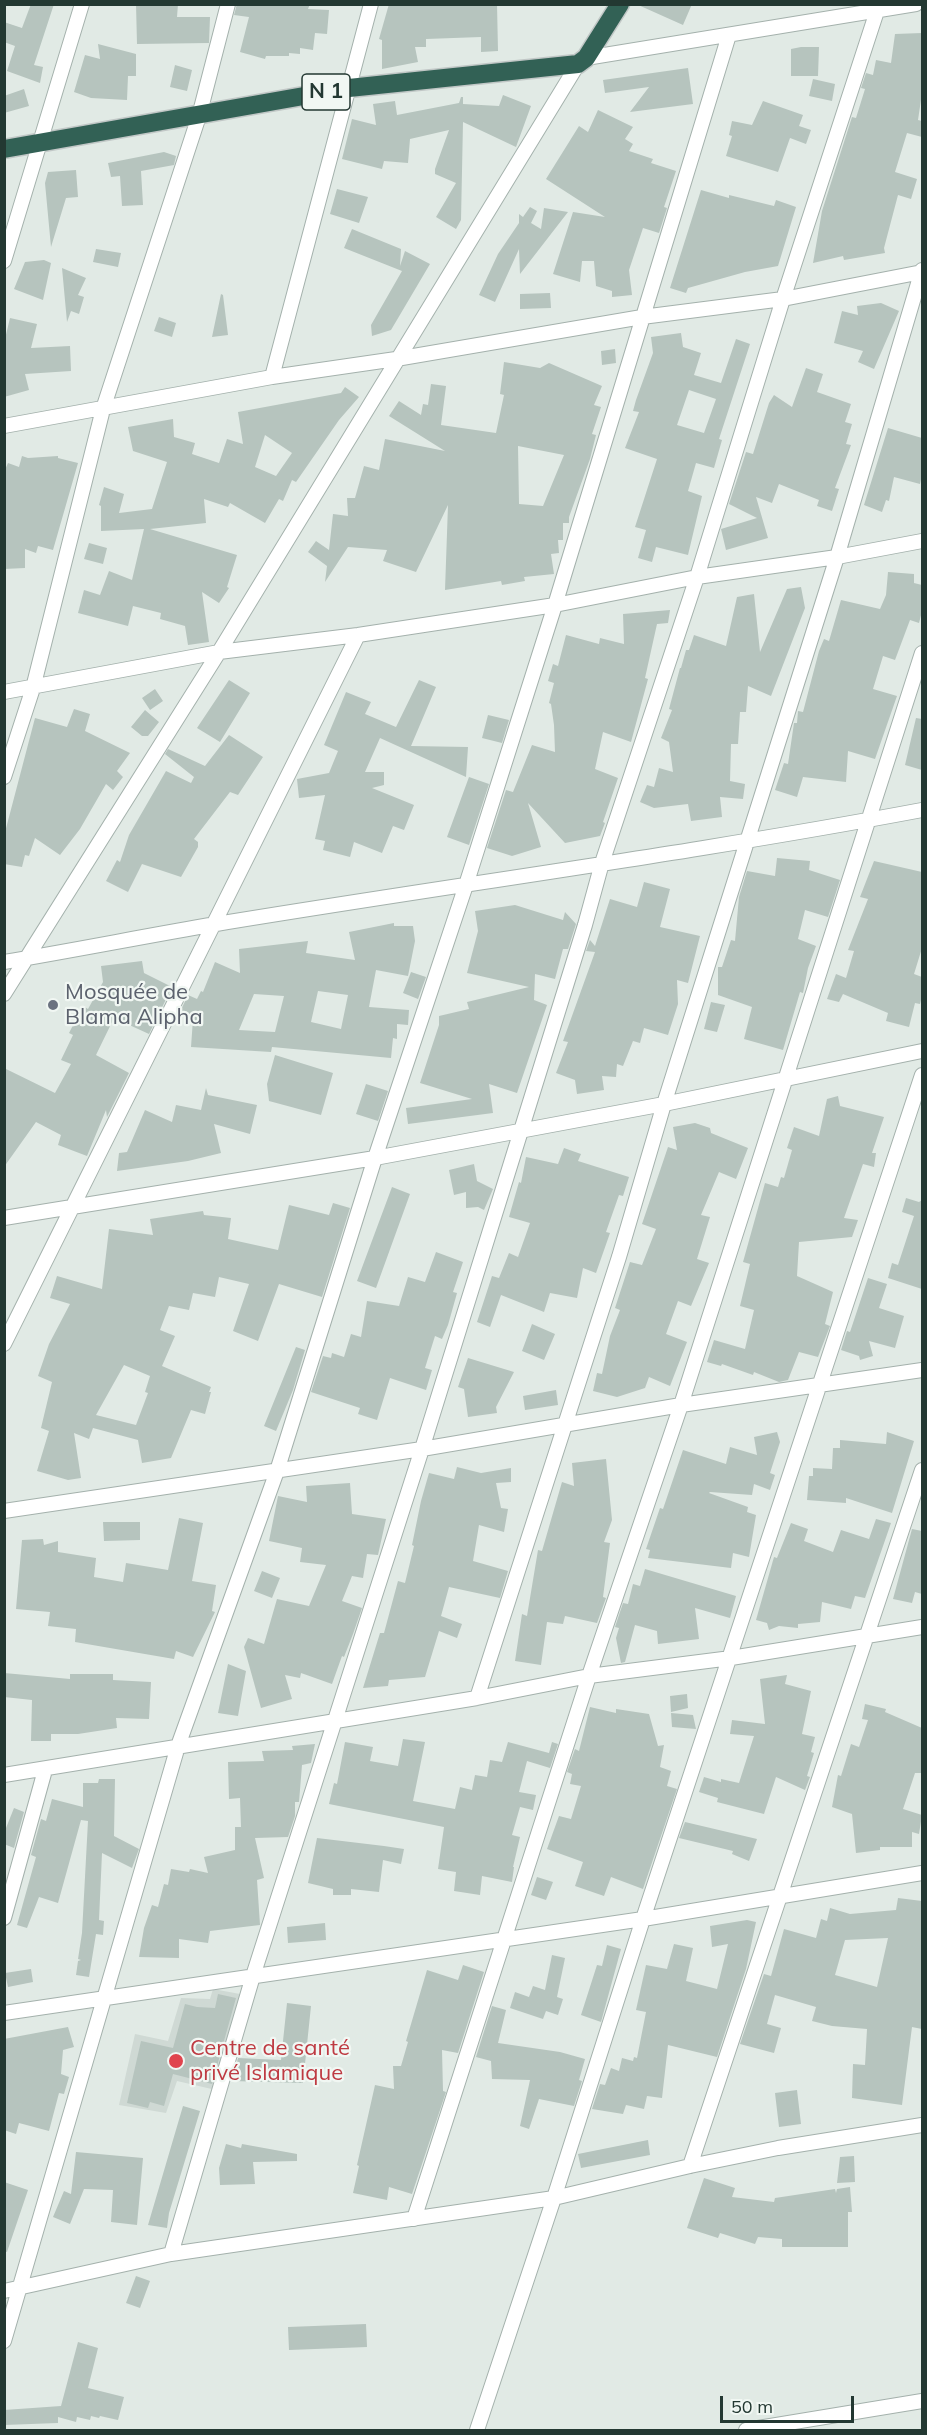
<!DOCTYPE html>
<meta charset="utf-8">
<style>
body{margin:0}
#map{position:relative;width:927px;height:2435px;overflow:hidden;background:#e1eae5;font-family:Mulish,sans-serif}
canvas{display:block}
.frame{position:absolute;inset:0;border:6px solid #233832;pointer-events:none}
.scale{position:absolute;left:720px;top:2396px;width:134px;height:27px;box-sizing:border-box;border:3px solid #233832;border-top:0;padding-left:8px;font-size:18px;line-height:21px;white-space:nowrap;color:#233832;-webkit-text-stroke:4px #f1f7f3;paint-order:stroke}
</style>
<div id="map">
<canvas width="927" height="2435"></canvas>
<div class="frame"></div>
<div class="scale">50 m</div>
</div>
<script>
const ctx = document.querySelector('canvas').getContext('2d');
ctx.lineJoin = 'round';
function paint(path, color) {
  ctx.fillStyle = color;
  ctx.fill(path, 'evenodd');
}
function trace(path, color, width, dash) {
  ctx.strokeStyle = color;
  ctx.lineWidth = width;
  ctx.lineCap = dash ? 'butt' : 'round';
  ctx.setLineDash(dash || []);
  ctx.stroke(path);
}
function drawText(font, color, halo, rows, align = 'center') {
  ctx.font = font + ' Mulish,sans-serif';
  ctx.lineWidth = 4.5;
  ctx.setLineDash([]);
  ctx.textBaseline = 'middle';
  ctx.strokeStyle = halo;
  ctx.fillStyle = color;
  for (const [text, x, y, turn = 0] of rows) {
    ctx.save();
    ctx.translate(x, y);
    ctx.rotate((+turn || 0) * Math.PI / 180);
    ctx.textAlign = isNaN(turn) ? turn : align;
    if (halo) ctx.strokeText(text, 0, 0);
    ctx.fillText(text, 0, 0);
    ctx.restore();
  }
}
const built = new Path2D(`
 M213,1989L240,1994L216,2090L177,2081L166,2113L119,2105L135,2034L168,2041L181,1998L210,1999Z`);
const building = new Path2D(`
 M31,4H54L34,65L43,67L40,83L7,71L15,46L4,42V22L22,28Z
 M136,4H178L177,17H210L209,43L137,44Z
 M237,4H310L308,9L329,10L327,34L315,33L313,50L300,48V54L289,53V56H266L265,59L240,52L249,17L234,15Z
 M389,4H497L498,51L481,52V37L426,39V47H415L418,62L382,69V40L379,39Z
 M636,4H692L683,25Z
 M922,33V93L918,120L922,121V137L907,133L895,172L917,179L911,199L898,195L884,248L885,253L844,260L843,256L813,263L822,211L852,117L856,118L865,89L861,88L866,73L873,75L876,60L891,63L895,34Z
 M98,44L136,54V76H128L127,100L91,98L74,92L85,55L100,59Z
 M801,47H819L818,76H791V49Z
 M175,65L192,70L187,91L170,87Z
 M688,68L693,104L630,112L649,87L605,93L603,80Z
 M813,79L835,84L832,101L809,96Z
 M24,89L29,106L4,113V96Z
 M503,95L531,106L516,147L463,122L461,220L456,229L436,217L456,183L435,174V169L449,130L410,139L408,163L384,161L382,169L342,159L352,119L376,125L373,104L395,101L397,115L459,103L461,97H463V104L499,106Z
 M763,101L803,115L799,126L811,130L806,144L790,138L778,172L726,156L732,136L729,135L732,121L752,125Z
 M598,110L633,127L625,139L633,144L629,151L653,159L651,163L676,171L664,207L667,208L659,233L643,228L629,270L632,295L612,297V291L596,286L594,261H582L580,282L553,274L573,212L605,217L546,179L579,126L588,132Z
 M164,152L176,156L174,165L141,171L143,205L122,206L120,176L111,177L108,163Z
 M76,170L78,197L66,198L51,247L45,183L48,172Z
 M337,189L368,197L359,223L330,214Z
 M701,190L729,198V195L774,206L776,200L796,207L778,266L745,272L688,288L686,293L670,288Z
 M530,207L537,211L531,223L541,229L544,208L568,212L520,274L519,249L495,302L479,295L498,254L519,223V214L523,217Z
 M352,229L401,249L400,266L405,251L430,264L391,330L372,336L371,325L402,271L344,248Z
 M96,249L121,253L118,267L93,262Z
 M44,260L51,263L43,300L14,289L25,262Z
 M62,268L86,278L78,295L84,297L79,314L71,311L67,322Z
 M550,293L551,308L520,309V294Z
 M221,294L223,295L228,335L212,337Z
 M881,303L899,311L874,369L858,362L863,351L834,343L842,311L858,315L857,306Z
 M159,317L176,323L172,337L154,331Z
 M10,318L37,324L31,348L70,346L71,371L25,374L29,390L4,397V343Z
 M681,333L683,347L701,353L694,375L721,383L736,339L750,344L719,439L722,440L714,468L696,463L688,491L702,496L688,555L656,547L652,562L638,558L646,530L635,527L657,459L625,448L639,412L633,411L636,400L653,353L651,337ZM689,390L716,399L704,433L677,425Z
 M615,349L616,363L602,365L601,351Z
 M504,362L540,368L549,363L602,386L594,405L601,407L592,434L596,435L590,459L569,517V523H563V540H558L559,553L551,554L554,574L524,577L525,581L502,585L501,581L445,590L448,505L416,572L383,561L387,550L348,547L325,582L327,566L308,552L316,541L329,550L333,514L348,516L347,498H355L364,466L379,470L385,439L445,451L389,416L399,401L421,415L423,404L428,405L431,384L446,386L441,425L496,433L504,395L500,394ZM518,446L564,455L543,506L519,504Z
 M806,368L823,374L817,392L851,404L845,422L852,424L846,444L851,445L835,488L839,489L832,511L817,506L819,500L779,484L772,503L756,497L768,538L726,550L721,529L757,518L729,504L746,452L753,454L769,403L774,395L792,407Z
 M345,387L359,397L339,420L296,482L292,480L283,501L279,499L265,523L230,503L228,507L204,499L206,523L150,529L237,555L227,587L229,588L219,603L202,592L209,642L188,645L185,626L160,619L161,613L133,606L128,626L78,613L84,590L100,595L109,571L132,580L144,529L101,531V506L99,505L104,487L124,494L119,513L152,509L167,462L133,451L128,427L173,419L174,437L195,443L192,454L219,463L227,439L243,444L238,412L341,393ZM265,435L292,453L276,476L255,467Z
 M888,428L922,438V475L920,484L894,477L889,501L886,500L882,512L864,505Z
 M22,456L28,458L58,456V458L78,463L53,550L38,546L36,553L25,549V568L4,569V472L8,463L19,467Z
 M89,543L107,548L103,564L84,559Z
 M888,572L914,574V583L922,585V611L919,623L910,620L895,660L883,656L873,689L897,696L875,759L848,751L846,782L803,777L797,797L775,790L784,763L788,764L794,723H797L798,711L803,712L819,651L824,639L829,641L841,600L880,609L886,595Z
 M801,587L805,608L771,696L748,686L746,712H740L738,744H731L730,781L745,784L743,799L720,797L722,817L691,821L688,804L654,808L640,802L647,785L654,787L659,768L673,772L669,742L661,738L672,710L669,709L680,668H681L686,650H689L694,635L726,646L737,597L754,594L760,652L787,589Z
 M670,610L668,623L657,624L645,678L648,679L631,742L603,732L595,769L618,778L603,822L605,823L600,836L565,843L528,803L541,847L512,856L487,848L506,790L513,792L532,745L555,752L554,725L551,704L549,703L554,683L548,681L553,664L558,666L566,635L599,644L600,638L624,644L623,614Z
 M229,680L250,693L220,742L197,728Z
 M419,680L436,687L411,746L468,747L466,777L380,738L365,772H384V785L372,788L414,805L404,830L393,826L382,853L354,842L350,857L323,850L325,841L315,839L325,795L299,798L297,779L329,773L338,751L324,745L346,692L371,702L365,714L396,727Z
 M155,689L163,701L150,710L142,698Z
 M74,709L90,714L85,731L130,753L117,771L123,777L113,790L106,784L80,829L60,855L35,838L29,856L25,855L22,867L4,864V836L35,718L67,727Z
 M145,710L159,722L148,736H142L131,727Z
 M488,715L509,720L502,743L482,738Z
 M916,718L922,719V770L905,765Z
 M229,735L263,757L238,795L230,792L194,839L198,842V847L181,877L142,864L128,892L106,881L117,860L120,862L129,835L166,771L191,783L194,777L165,754L168,749L205,766Z
 M469,777L489,784L469,845L447,837Z
 M777,858L810,861L809,870L840,880L828,917L805,910L798,939L816,946L808,968L803,993L800,992L783,1050L744,1039L752,1007L718,995V967H722L731,940L735,941L739,897L747,871L775,876Z
 M874,861L922,872V948L914,974L922,977V996L920,1004L915,1003L909,1027L886,1021L888,1013L843,994L839,1002L827,999L836,974L846,978L854,951L848,950L868,899L860,897Z
 M644,882L670,889L660,927L700,936L688,983L677,980L678,1004L668,1035L644,1028L640,1043L633,1041L623,1066L617,1064L616,1077L602,1076L604,1090L577,1094L575,1080L556,1073L568,1042L563,1041L595,952L586,951L590,940L595,946L610,899L637,907Z
 M515,905L563,920L565,912L576,924L568,949H563L555,979L535,974L534,1000L547,1005L517,1093L489,1084L493,1113L408,1124L406,1108L472,1099L420,1083L439,1025V1016L469,1009L467,1002L529,987L467,973L478,931L475,911Z
 M394,923V926H413L415,941L408,976L376,970L369,1007L409,1010L408,1025L397,1024V1039L393,1038L391,1058L272,1047L271,1052L191,1047L193,1019L180,1012L188,995L197,999L201,991L203,992L215,962L240,973L239,949L308,941L306,953L355,960L349,932ZM318,991L348,995L341,1029L311,1022ZM254,994L284,996L275,1032L239,1030Z
 M142,961L144,973L172,987L149,1034L114,1018L96,1055L129,1073L107,1117L106,1110L87,1156L58,1145L61,1135L36,1122L4,1167V1068L55,1093L71,1064L61,1060L73,1035L69,1033L83,1006L88,1009L103,982L101,966Z
 M411,972L426,977L418,999L403,993Z
 M711,1002L725,1005L717,1032L704,1029Z
 M275,1055L333,1073L321,1115L269,1101L267,1084Z
 M366,1084L388,1091L378,1121L356,1114Z
 M206,1088L208,1095L257,1105L250,1134L214,1124L221,1153L188,1161L117,1171L119,1153L127,1152L145,1110L172,1122L176,1105L201,1110Z
 M838,1096L840,1106L884,1117L872,1153H876L874,1167L863,1164L844,1218L858,1220L852,1237L799,1242L797,1276L833,1292L825,1324L830,1326L818,1357L799,1352L788,1380L779,1382L754,1372L753,1375L722,1364L721,1366L707,1362L714,1340L745,1349L754,1310L740,1306L750,1264L743,1262L765,1183L778,1187L781,1177L784,1178L792,1150L787,1148L794,1127L819,1136L827,1099Z
 M695,1123L710,1128L711,1133L748,1148L736,1179L719,1172L701,1215L710,1217L697,1259L709,1263L691,1306L678,1301L666,1334L687,1342L670,1386L649,1377L645,1388L617,1397L593,1391L597,1373L602,1374L610,1336L620,1310L615,1308L630,1262L642,1265L656,1229L642,1224L668,1147L677,1150L673,1127Z
 M564,1148L581,1154L578,1161L629,1177L623,1196L619,1195L606,1232L610,1233L596,1273L583,1268L577,1298L550,1293L544,1312L501,1295L490,1327L477,1322L492,1276L499,1278L509,1253L518,1257L530,1223L509,1217L519,1182L521,1183L526,1157L558,1164Z
 M474,1164L477,1181L493,1189L484,1210L478,1207L466,1208V1192L454,1195L449,1170Z
 M392,1187L410,1194L376,1288L357,1281Z
 M906,1198L919,1202L922,1200V1289L888,1278L892,1263L898,1265L914,1216L902,1212Z
 M333,1203L350,1208L322,1297L279,1284L258,1341L233,1331L249,1284L219,1277L215,1297L193,1293L189,1310L169,1306L160,1330L175,1336L162,1366L211,1387L209,1392H211L205,1414L191,1410L171,1458L142,1463L138,1440L93,1428L89,1439L74,1433L81,1478L68,1480L37,1471L49,1431L41,1428L52,1382L38,1376L49,1344L70,1304L50,1298L57,1276L102,1289L109,1229L153,1235L150,1219L203,1211L204,1215L231,1218L228,1239L278,1250L289,1205L329,1215ZM124,1365L150,1376L145,1392L148,1393L136,1425L96,1415Z
 M436,1252L463,1262L453,1292L457,1293L448,1325L442,1339L435,1336L425,1368L432,1370L426,1390L390,1378L377,1420L358,1414L360,1408L311,1392L323,1356L331,1358L332,1353L344,1357L351,1334L361,1337L367,1301L399,1306L408,1277L425,1282Z
 M868,1278L887,1284L879,1308L904,1316L895,1348L869,1341L873,1356L860,1360L859,1356L841,1350L847,1331L850,1332Z
 M532,1324L555,1334L544,1360L522,1351Z
 M296,1347L305,1350L293,1390L276,1431L264,1426Z
 M468,1358L514,1372L496,1407L497,1413L468,1417L464,1389L458,1387Z
 M556,1390L558,1405L525,1410L523,1396Z
 M777,1432L780,1442L770,1473L775,1475L770,1490L754,1484L752,1495L710,1492L709,1493L748,1507L747,1512L756,1515L749,1557L733,1553L731,1568L648,1558L650,1550L646,1549L660,1508L663,1509L683,1450L726,1464L730,1447L757,1455L754,1437Z
 M887,1432L914,1441L892,1513L846,1498V1503L807,1500L809,1476H813V1468L832,1469L833,1448H840V1440L886,1444Z
 M606,1459L612,1520L604,1542L610,1543L603,1597L606,1598L597,1623L565,1616L563,1624L547,1622L541,1665L515,1661L522,1614L527,1616L538,1550L542,1551L562,1482L574,1486L572,1463Z
 M457,1467L481,1473L511,1468V1482L496,1483L501,1508L508,1509L504,1532L479,1525L473,1561L508,1571L500,1598L449,1587L441,1616L462,1624L457,1638L439,1631L425,1677L389,1680L388,1686L363,1688L380,1633H384L398,1581L405,1583L414,1546L412,1545L421,1501L429,1473L454,1479Z
 M350,1483L352,1514L386,1519L378,1555L367,1554L363,1578L352,1576L342,1601L362,1608L353,1634L344,1657L342,1656L332,1684L301,1673L300,1678L285,1675L292,1699L261,1708L244,1647L248,1638L264,1644L277,1599L309,1606L326,1565L300,1562L302,1548L269,1541L278,1496L307,1502L306,1486Z
 M179,1518L203,1523L192,1581L216,1585L212,1611L215,1612L193,1657L176,1651L174,1659L75,1642L76,1629L48,1626L50,1612L16,1609L22,1540L43,1539L44,1545L58,1541V1552L96,1558L94,1577L123,1582L126,1563L168,1570Z
 M876,1519L891,1523L865,1598L855,1596L851,1609L822,1602L820,1622L798,1624V1628L779,1626L769,1630L767,1623L756,1620L774,1557L777,1558L791,1523L808,1529L804,1541L833,1552L841,1530L869,1539Z
 M103,1522H140V1540L104,1541Z
 M912,1529L922,1531V1594L915,1592L912,1603L893,1599Z
 M645,1569L736,1596L730,1618L695,1608L699,1639L658,1644L657,1631L635,1625L625,1662L621,1663L616,1638L619,1628L615,1627L623,1603L628,1604L633,1584L640,1586Z
 M262,1571L280,1578L272,1598L254,1591Z
 M228,1664L246,1671L238,1716L218,1713Z
 M4,1673L70,1679V1674H113V1680L151,1682L149,1719L116,1718L117,1728L78,1734H51V1741H31L32,1700L4,1697Z
 M787,1675L785,1684L811,1691L802,1734L815,1737L811,1752L814,1753L807,1776L810,1777L805,1790L776,1777L764,1814L717,1802L718,1798L699,1792L704,1777L721,1782V1779L739,1783L754,1736L730,1734L732,1720L765,1724L760,1679Z
 M687,1694L688,1708L671,1712L670,1696Z
 M865,1704L886,1709L885,1712L922,1728V1773H915L903,1809L922,1815L919,1834L912,1832V1847H880V1850L856,1853L852,1814L832,1807L838,1775L841,1776L851,1744L859,1747L868,1720L862,1719Z
 M590,1707L616,1713V1709L649,1714L658,1746L664,1745L660,1767L671,1771L667,1786L677,1789L643,1889L611,1877L604,1896L575,1886L583,1862L547,1849L559,1816L571,1819L581,1786L570,1784L572,1774L567,1772L575,1749L579,1751Z
 M671,1713L693,1715L696,1729L672,1727Z
 M403,1739L425,1742L413,1801L455,1809L460,1787L472,1790L475,1775L487,1777L490,1760L502,1762L508,1742L549,1753L552,1742L558,1744L550,1768L527,1761L519,1792L536,1795L533,1810L520,1807L512,1835L520,1837L513,1867H514L512,1882L482,1876L480,1895L454,1891L456,1872L438,1869L444,1827L329,1804L334,1783L337,1784L345,1742L373,1747L370,1761L398,1766Z
 M315,1744L311,1763L302,1765L299,1802H295V1816L288,1837L255,1838L264,1878L257,1880L260,1925L210,1931L208,1943L179,1939V1958L139,1957L144,1928L152,1905L158,1907L164,1884L168,1885L171,1869L189,1872L190,1869L208,1873L204,1857L235,1850V1827H241L240,1798L229,1799L228,1762L264,1761L262,1751L293,1750L292,1746Z
 M99,1779H115L114,1836L139,1849L132,1868L102,1853L99,1920L104,1921L103,1935L96,1934L89,1977L76,1975L78,1961L81,1960L78,1959L82,1933L88,1821L81,1820L58,1903L39,1897L27,1928L17,1925L36,1857L31,1855L41,1819L46,1821L52,1799L83,1807V1783H98Z
 M14,1808L24,1812L14,1848L4,1844V1833Z
 M685,1822L757,1839L749,1861L732,1854L733,1851L679,1838Z
 M317,1838L384,1846L404,1849L401,1864L383,1860L379,1892L351,1889V1895H333V1889L308,1883Z
 M537,1877L553,1882L546,1900L531,1895Z
 M898,1898L922,1901V2029L912,2027L902,2105L852,2098L853,2064L865,2065L867,2029L832,2026L812,2021L816,2007L775,1995L767,2024L781,2028L774,2053L740,2044L764,1974L771,1976L784,1929L816,1938L821,1919L827,1921L830,1908L850,1914L896,1910ZM888,1938L877,1987L835,1975L845,1940Z
 M747,1920L756,1922L746,1969L717,2057L668,2045L662,2098L647,2096L644,2109L626,2105L623,2114L592,2109L600,2084L605,2085L611,2068L619,2071L622,2058L633,2061L634,2057L637,2058L646,2012L636,2010L646,1965L667,1969L674,1944L693,1948L686,1981L717,1989L728,1944L712,1947L710,1926Z
 M325,1923L326,1940L288,1943L287,1927Z
 M607,1945L621,1949L601,2022L581,2015L597,1965L602,1966Z
 M552,1955L565,1958L557,1997L563,1999L558,2015L546,2011L543,2019L510,2008L515,1992L529,1997L533,1986L545,1990Z
 M463,1965L484,1972L458,2053L442,2050L443,2091L446,2092L412,2194L389,2187L387,2200L353,2193L359,2166L357,2165L375,2085L394,2089L393,2066H401L408,2042L406,2041L427,1970L458,1980Z
 M31,1969L33,1982L8,1987L5,1973Z
 M218,1994L236,1998L212,2084L173,2074L164,2106L150,2102L148,2108L127,2103L141,2041L173,2048L185,2004L197,2007L215,2008Z
 M287,2003L311,2006L303,2083L232,2081L238,2058L281,2060Z
 M492,2006L506,2010L498,2043L560,2052L585,2059L579,2080L582,2081L574,2106L539,2099L529,2129L520,2126L530,2080L492,2079L491,2061L476,2057Z
 M68,2027L74,2047L63,2050L61,2074L69,2077L64,2094L59,2093L49,2131L19,2123L16,2134L4,2130V2039Z
 M797,2090L801,2124L779,2127L775,2093Z
 M183,2106L200,2111L169,2213L167,2228L148,2225Z
 M648,2140L650,2155L581,2168L578,2154Z
 M226,2144L241,2148L242,2144L297,2154V2161L253,2162L255,2184L220,2185L219,2168Z
 M76,2152L143,2158L137,2225L111,2222L113,2190L84,2189L70,2224L53,2217L64,2191L71,2194Z
 M854,2156L855,2182L837,2183L840,2157Z
 M704,2178L735,2188L732,2197L774,2202L775,2198L835,2189L836,2193L837,2189L850,2187L852,2212H848V2247H782V2239L758,2237L755,2244L720,2233L718,2238L687,2228Z
 M4,2182L28,2190L7,2252L4,2251Z
 M136,2276L150,2281L140,2308L126,2303Z
 M366,2324L367,2347L289,2350L288,2327Z
 M78,2342L98,2348L88,2388L124,2397L118,2420L100,2416L99,2418L91,2416L90,2420L77,2417L76,2422L58,2417V2423L4,2425V2410L61,2406Z`);
const street = new Path2D(`
 M586,58L916,4
 M4,261L82,4
 M272,377L371,4
 M4,426L272,377L396,359L642,317L783,299L922,272
 M4,692L219,652L358,635L555,605L697,577L837,557L922,541
 M4,777L33,688L103,409L199,116L228,4
 M4,962C75,950 146,936 216,924C452,885 688,854 922,810
 M4,994L219,652L578,64
 M4,1218L375,1158L664,1104L922,1051
 M4,1344L358,635
 M4,1511L422,1449L681,1405L922,1370
 M477,1698L619,1257L664,1104L837,557L922,270
 M4,1775L477,1698L589,1676L731,1658L922,1627
 M4,1918L45,1770
 M4,2013L643,1919L922,1873
 M690,2166L922,1470
 M414,2219L589,1676L681,1405L922,653
 M171,2254L253,1976L422,1449L585,925L602,863L697,577L783,299L877,11
 M4,2291L171,2254L554,2198L643,1919L922,1075
 M4,2341L178,1746L277,1471L375,1158L466,885L555,605L729,35
 M477,2430L554,2198L690,2166L778,2148L922,2125
 M746,2430L922,2401`);
const highway = new Path2D(`
 M4,149L349,88L578,64L586,58L620,4`);
const markers = [
 [53,1005,6,"#6b7280"],
 [176,2061,8,"#e0444e"]
];
const shields = [
 [326,92,48]
];
const shieldNames = [
 ["N 1",326,92]
];
const worshipNames = [
 ["Mosquée de",65,992],
 ["Blama Alipha",65,1017]
];
const healthNames = [
 ["Centre de santé",190,2048],
 ["privé Islamique",190,2073]
];
paint(built, '#cfd9d4');
paint(building, '#b6c4be');
trace(street, '#a4b1ac', 16);
trace(highway, '#c1c7c6', 21);
trace(street, '#fff', 14);
trace(highway, '#326155', 18);
for (const [x, y, r, color] of markers) {
  const dot = new Path2D();
  dot.arc(x, y, r, 0, 2 * Math.PI);
  ctx.fillStyle = color;
  ctx.fill(dot);
  trace(dot, '#f1f7f3', 2);
}
for (const [x, y, w] of shields) {
  const box = new Path2D();
  box.roundRect(x - w / 2, y - 18, w, 36, 4.5);
  ctx.fillStyle = '#f1f7f3';
  ctx.fill(box);
  trace(box, '#233832', 1.5);
}
drawText('bold 21px', '#233832', null, shieldNames);
drawText('22px', '#5b616d', '#f1f7f3', worshipNames, 'left');
drawText('22px', '#be3a42', '#f1f7f3', healthNames, 'left');
</script>
